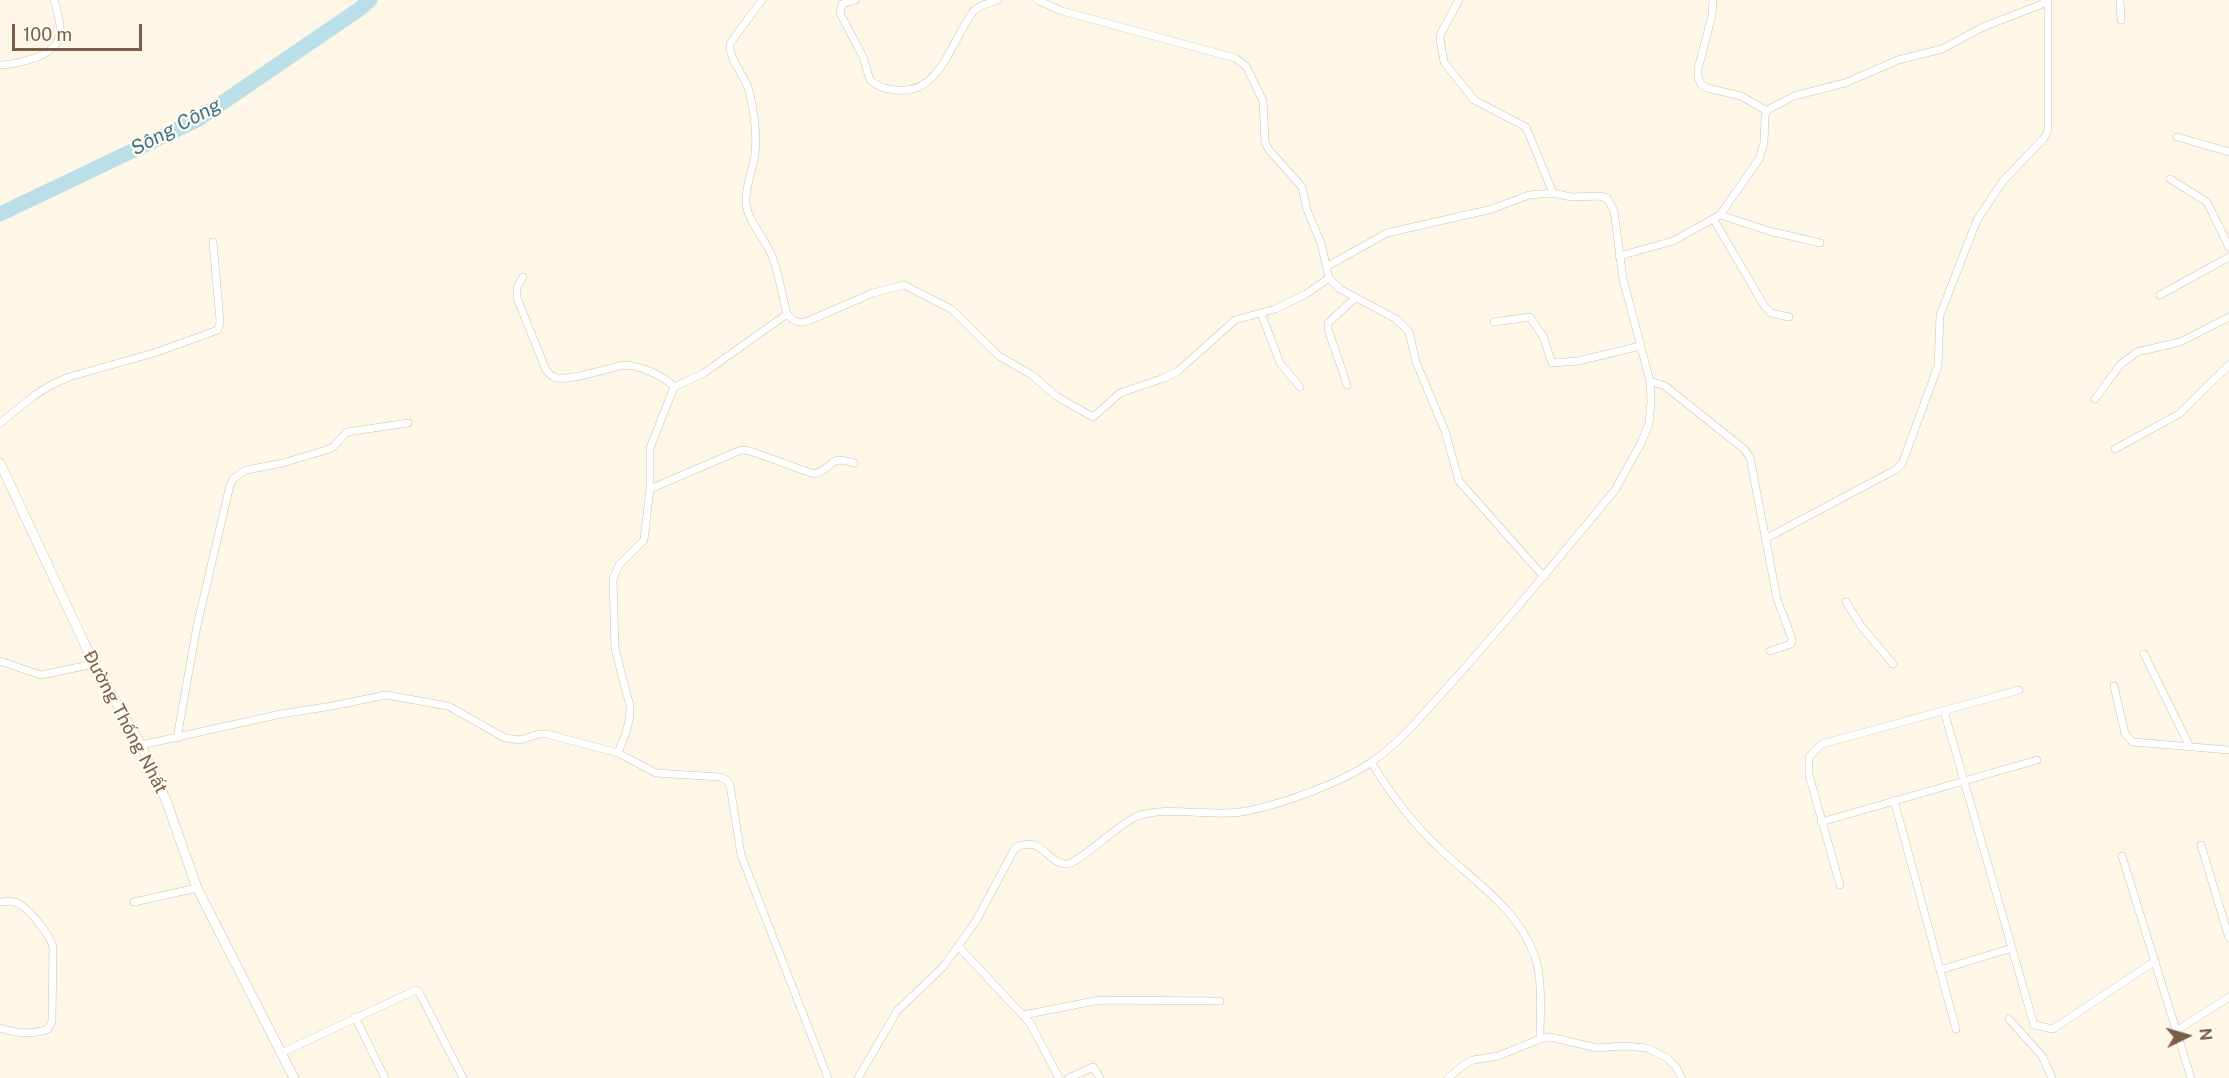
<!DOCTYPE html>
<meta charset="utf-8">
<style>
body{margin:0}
#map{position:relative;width:2229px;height:1078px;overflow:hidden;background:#fef7e7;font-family:"Public Sans",sans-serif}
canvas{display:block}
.north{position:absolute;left:2157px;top:1006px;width:60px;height:60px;-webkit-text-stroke:4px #fffaef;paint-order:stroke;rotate:85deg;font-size:16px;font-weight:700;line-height:24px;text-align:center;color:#7a5e49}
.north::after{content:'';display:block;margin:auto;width:21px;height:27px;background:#7a5e49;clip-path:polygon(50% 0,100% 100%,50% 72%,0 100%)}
.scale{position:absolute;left:12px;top:24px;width:130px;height:27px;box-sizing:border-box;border:3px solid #7a5e49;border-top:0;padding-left:8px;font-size:18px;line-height:21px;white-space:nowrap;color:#7a5e49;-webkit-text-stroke:4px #fffaef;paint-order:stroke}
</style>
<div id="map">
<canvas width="2229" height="1078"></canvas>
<div class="north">N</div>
<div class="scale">100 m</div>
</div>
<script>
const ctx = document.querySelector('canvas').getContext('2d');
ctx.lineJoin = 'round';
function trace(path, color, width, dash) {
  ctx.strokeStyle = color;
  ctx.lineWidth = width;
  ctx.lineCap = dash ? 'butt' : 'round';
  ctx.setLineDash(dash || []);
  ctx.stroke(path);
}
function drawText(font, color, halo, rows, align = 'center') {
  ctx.font = font + ' "Public Sans",sans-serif';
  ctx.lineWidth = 4.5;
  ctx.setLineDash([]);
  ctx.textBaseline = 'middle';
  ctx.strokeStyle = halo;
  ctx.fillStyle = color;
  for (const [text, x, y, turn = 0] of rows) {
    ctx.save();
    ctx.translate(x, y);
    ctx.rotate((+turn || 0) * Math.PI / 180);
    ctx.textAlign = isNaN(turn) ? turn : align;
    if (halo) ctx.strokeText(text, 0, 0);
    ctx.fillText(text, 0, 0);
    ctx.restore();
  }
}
const river = new Path2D(`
 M0,214L197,120L361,8L370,0`);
const minor = new Path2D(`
 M762,0C757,7 731,41 730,44C728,59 747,78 750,94C754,112 757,135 755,154C753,170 745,186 746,203C748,222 765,238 772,256C779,274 782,295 787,314C793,321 798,324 808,321L873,293L904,285L951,309L999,356L1032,375L1056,396L1093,417L1120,393L1164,378L1178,371L1235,320L1275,309L1306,294L1329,278
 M855,0L842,4L840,13L863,57L870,80C878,87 885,89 895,90C941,96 951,40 973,12C978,5 990,3 998,0
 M1037,0L1062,11L1235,58L1246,66L1263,101L1265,142L1269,150L1302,187L1307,210L1321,243L1329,278L1340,289L1396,319L1409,332L1416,362L1445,431L1459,481L1544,577
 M1459,0L1441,33L1440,39L1444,62L1474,100L1526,127L1553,193
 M1713,0L1712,15L1698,69V77L1701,84L1707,88L1741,96L1767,111
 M2120,0L2121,20
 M0,65C12,65 21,62 32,59C67,47 63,31 54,0
 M2177,137L2229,152
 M2170,179L2207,202L2229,247
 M1720,215L1769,231L1820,243
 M1714,220L1765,307L1771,313L1789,317
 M1619,256L1673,241L1720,215L1759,159L1764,143L1765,116L1767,111L1771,108L1794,96L1845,83L1898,60L1942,49L1983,27L2040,5L2047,0
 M523,277L517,287V298L546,370C550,374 552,378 558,378C573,380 607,369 623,365C639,365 663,375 674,387
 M2160,295L2229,257
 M1261,313L1280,363L1300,387
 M1494,322L1530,317L1543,336L1552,363L1578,361L1640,346
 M1650,381L1665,386L1744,449L1750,457L1777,599L1792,639L1791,644L1770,651
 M1347,385L1328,329V323L1355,298
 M2095,399L2120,365L2137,352L2180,342L2229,317
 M0,423L35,395L51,385L69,377L157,352L218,330L220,321L213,242
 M2115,449L2179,414L2229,365
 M650,489L741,450L750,451L814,474C835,469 826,454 854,463
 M1765,539L1895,470L1902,464L1938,366L1940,315L1977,220L2003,181L2044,138L2048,131V0
 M1846,602L1861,626L1893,664
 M2144,654L2190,747
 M0,661L41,675L94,664
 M2114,686L2125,734L2133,742L2229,750
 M1944,711L2034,1025L2053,1029L2155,961
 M177,738L197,626L230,485L234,478L246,470L283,463L326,450L333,447L347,432L408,423
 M141,745L281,714L332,706L386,695L448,706L505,738L520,740L539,734H547L618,753L656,773L720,777L726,780L730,785L741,855L828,1078
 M618,753C624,737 631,723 630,706L615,649L613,579L619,565L644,540L650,489V448L674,387L704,373L787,314
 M1371,762C1390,793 1413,824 1439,848C1474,882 1518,908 1535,957C1543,979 1540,1015 1540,1039
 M1894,800L1956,1029
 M1821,822L2037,760
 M2201,845L2229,938
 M2122,856L2191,1078
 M1840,885L1809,775V757L1822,744L2019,690
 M0,902C5,902 10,900 15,902C28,906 50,935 53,947L52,1022L48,1029C34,1035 14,1033 0,1028
 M134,902L197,888
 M958,946L1030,1023L1059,1078
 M1940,970L2012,948
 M1023,1015L1100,1000L1220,1001
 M355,1017L385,1078
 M2009,1019L2042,1056L2052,1078
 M2176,1031L2229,997
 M281,1053L416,990L419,992L463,1078
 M858,1078L897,1011L943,967L976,921L1015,848C1043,834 1046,864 1067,864C1080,863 1120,822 1138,816C1169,805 1213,818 1247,811C1283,804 1343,782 1373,761C1404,739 1428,708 1453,681C1509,619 1562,554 1615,490L1640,445L1649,424L1651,401L1650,381L1623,279L1614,211L1607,198L1599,196L1571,197L1553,193L1529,195L1492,209L1387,233L1326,267
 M1069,1078L1093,1067L1100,1078
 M1448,1078L1465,1064L1473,1060L1498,1056L1540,1039L1550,1037L1597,1048L1625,1046L1647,1048L1667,1058L1676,1067L1682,1078`);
const tertiary = new Path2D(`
 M0,463L94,664L141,745L166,800L197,888L294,1078`);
const streetNames = [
 ["Đường Thống Nhất",125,722,62]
];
const waterNames = [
 ["Sông Công",176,127,-28]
];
trace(river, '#badfe9', 15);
trace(minor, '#d1bfac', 8);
trace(tertiary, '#d1bfac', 10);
trace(minor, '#fff', 7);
trace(tertiary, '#fff', 9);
drawText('18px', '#7a5e49', '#fffaef', streetNames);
drawText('italic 20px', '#3f7687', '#fffaef', waterNames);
</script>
